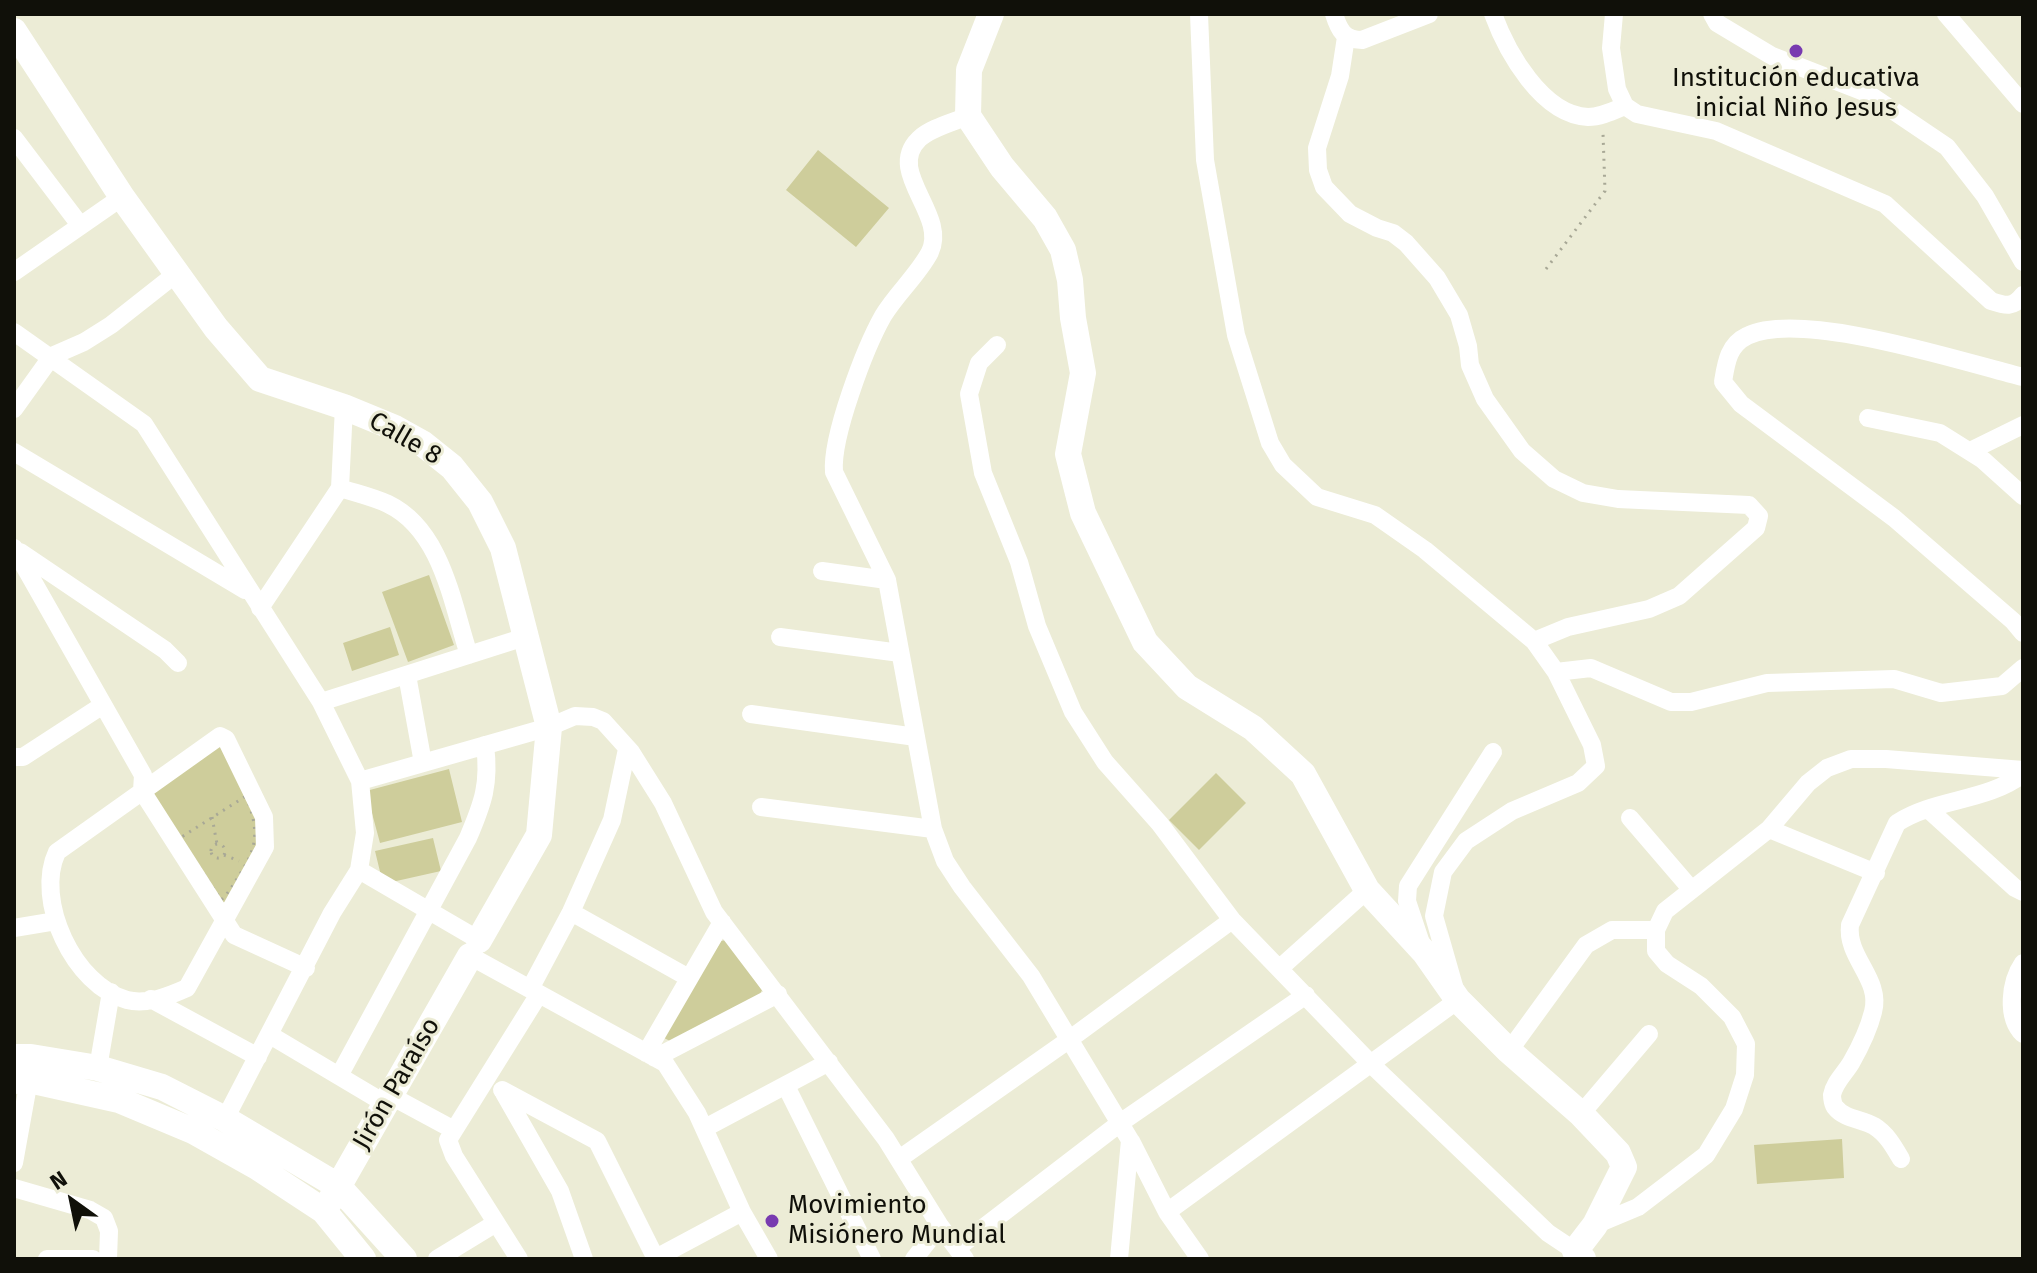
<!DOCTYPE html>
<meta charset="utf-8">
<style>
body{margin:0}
#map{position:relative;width:2037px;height:1273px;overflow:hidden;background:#ececd6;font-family:"Fira Sans",sans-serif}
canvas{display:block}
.frame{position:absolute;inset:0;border:16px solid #101009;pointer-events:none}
.north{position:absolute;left:32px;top:1161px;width:80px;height:80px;-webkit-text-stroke:6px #ececd6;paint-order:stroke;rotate:327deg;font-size:22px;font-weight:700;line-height:32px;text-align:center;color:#101009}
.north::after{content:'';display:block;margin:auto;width:28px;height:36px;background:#101009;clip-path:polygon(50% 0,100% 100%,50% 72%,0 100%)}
</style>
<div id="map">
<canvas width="2037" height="1273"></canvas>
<div class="frame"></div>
<div class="north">N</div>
</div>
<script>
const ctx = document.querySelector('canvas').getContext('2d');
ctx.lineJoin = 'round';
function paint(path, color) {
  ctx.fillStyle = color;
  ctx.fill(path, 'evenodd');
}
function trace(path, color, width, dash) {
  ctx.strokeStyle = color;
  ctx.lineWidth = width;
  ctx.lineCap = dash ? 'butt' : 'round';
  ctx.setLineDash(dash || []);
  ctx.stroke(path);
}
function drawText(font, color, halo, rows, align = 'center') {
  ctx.font = font + ' "Fira Sans",sans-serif';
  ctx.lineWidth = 6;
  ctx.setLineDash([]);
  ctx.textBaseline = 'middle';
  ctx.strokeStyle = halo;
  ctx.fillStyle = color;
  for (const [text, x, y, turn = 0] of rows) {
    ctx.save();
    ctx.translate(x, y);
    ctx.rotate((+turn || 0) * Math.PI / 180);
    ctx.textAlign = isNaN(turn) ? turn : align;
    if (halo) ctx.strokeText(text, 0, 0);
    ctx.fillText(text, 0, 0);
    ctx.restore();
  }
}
const green = new Path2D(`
 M818,150L889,208L856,247L786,190Z
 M429,575L454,645L408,662L382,592Z
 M390,627L399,655L352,671L343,643Z
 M215,745L223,747L255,810L258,853L227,901L220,904L148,791Z
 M449,769L462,822L380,843L366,791Z
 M1216,773L1246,803L1199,850L1169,820Z
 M433,838L441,871L383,884L375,851Z
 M726,940L762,990L759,996L672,1042L662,1037L721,941Z
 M1842,1139L1844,1178L1757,1184L1754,1145Z`);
const path = new Path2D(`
 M1546,269L1605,191L1603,133
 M246,796C258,828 259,845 240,874C234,883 229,893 221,900L180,838Z
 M212,817L217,844
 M211 851a7 7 0 1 1 14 0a7 7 0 1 1-14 0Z
 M224,855L239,861`);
const street = new Path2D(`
 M1334,14C1339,30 1344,40 1362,40L1429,14
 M1493,14C1507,52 1542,115 1588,117C1601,117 1613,111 1625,106
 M1614,14L1611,48L1617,89L1625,106L1637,114L1716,131L1885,204L1991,301C2006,306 2013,308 2023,295
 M1712,14L1717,23L1772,56L1867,93L1947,147L1985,196L2023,262
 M1946,14L2023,104
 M1346,37L1340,76L1317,148L1318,170L1324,187L1350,214L1377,228L1393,233L1406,243L1437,278L1459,315L1468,346L1470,365L1485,399L1522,451L1554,479L1583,493L1618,499L1749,505L1759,516L1756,528L1679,596L1649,609L1568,627L1534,641
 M968,116C954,122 930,128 919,139C885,172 948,214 930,252C918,275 896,294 883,316C865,348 831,437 834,472L887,580L933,829L945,861L962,887L1031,976L1130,1140L1119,1259
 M14,138L80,225
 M14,272L122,197
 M14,332L144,424L321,702L360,781L365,833L359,870L332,913L225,1119
 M997,345L979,363L969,394L983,473L1019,562L1037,626L1073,712L1105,762L1160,824L1232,920L1372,1065L1548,1233L1575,1251
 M2023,377C1963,362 1800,309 1747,336C1728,345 1726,364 1723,382L1741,404L1894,518L2013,621L2023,633
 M344,407L340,488C355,493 373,497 388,504C442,530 452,603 469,655
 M14,409L52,356L84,342L111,325L177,273
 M1868,418L1940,433L1983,460L2023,496
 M1970,451L2023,425
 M14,452L245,590
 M14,548L143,775L142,791L234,935L306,968
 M20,552L165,650L178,663
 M822,571L887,580
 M260,608L340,488
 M780,637L900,653
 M1556,672L1591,668L1671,702H1691L1767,683L1894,679L1941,693L2002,686L2023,668
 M407,675L423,763
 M321,702L525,637
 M751,714L916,737
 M220,736L226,739L264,817L265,847L187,988C169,996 147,1005 127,1000C74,986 34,900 57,852Z
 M14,757H23L103,705
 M360,781L549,727L575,716L593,717L603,721L631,752L663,803L714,912L886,1139L940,1226L965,1259
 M761,807L933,829
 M1928,809L2015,888L2023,892
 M1630,818L1691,889
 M1769,829L1876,873
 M359,870L479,940L470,956L665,1063L697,1113L742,1212L769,1259
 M571,912L689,978
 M14,928L56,921
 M1421,943L1407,901L1408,886L1493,752
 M2023,963C2010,982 2006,1017 2023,1034
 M1280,968L1367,890
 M530,989L571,912L612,820L627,749
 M151,999L258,1057
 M270,1035L386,1104
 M1509,1051L1586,945L1612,930H1656
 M646,1053L722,922
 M655,1058L778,994
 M98,1068L111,992
 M339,1076L468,838C483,803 490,784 485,745
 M786,1086L872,1259
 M502,1090L597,1141L656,1259
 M504,1093L560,1191L584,1259
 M391,1096L454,1130
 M1581,1114L1649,1034
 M705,1128L829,1062
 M1131,1141L1167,1212L1200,1259
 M899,1159L1070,1039L1232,920
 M1901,1159C1894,1147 1887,1134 1874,1126C1862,1119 1844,1119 1835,1107C1833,1105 1832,1098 1832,1095C1834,1083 1845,1073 1851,1063C1859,1049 1869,1028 1873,1012C1882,979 1846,958 1850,925L1897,823C1936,798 1986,802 2023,774
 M14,1163L29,1080
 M14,1188L90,1210L104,1218L109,1231L108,1259
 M1167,1212L1458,1000L1434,916L1443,872L1466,841L1512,811L1578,783L1596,766L1592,745L1556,672L1534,641L1425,550L1375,515L1317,497L1283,465L1270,443L1236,335L1205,160L1199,14
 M1595,1225L1638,1207L1706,1155L1734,1109L1745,1075L1746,1044L1732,1017L1701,986L1667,964L1656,951V930L1665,911L1769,829L1808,783L1827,768L1851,759H1886L2023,770
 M957,1248L1120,1123L1306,995
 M656,1258L742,1212
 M47,1259H93
 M437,1259L496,1223
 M519,1259L454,1156L448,1140L539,994
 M914,1259L940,1226`);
const secondary = new Path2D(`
 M991,14L969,70L968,116L1002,167L1045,218L1063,250L1070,280L1073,318L1083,373L1068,454L1083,513L1145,642L1187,687L1253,728L1303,774L1367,890L1425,953L1458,1000L1509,1051L1581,1114L1618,1153L1624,1167L1595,1225L1575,1251L1583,1259
 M14,31L122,197L216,328L260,379L344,407L395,428L422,443L452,467L480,502L503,548L549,727L539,835L479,940
 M14,1057H31L98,1068L162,1087L225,1119L338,1186L404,1259
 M14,1081L29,1080L119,1100L193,1131L257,1167L324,1211L363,1259
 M330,1201L470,956`);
const markers = [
 [1796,51,8,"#783ab0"],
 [772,1221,8,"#783ab0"]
];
const poiNames = [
 ["Institución educativa",1796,79],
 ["inicial Niño Jesus",1796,109],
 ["Movimiento",788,1206,"left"],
 ["Misiónero Mundial",788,1236,"left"]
];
const streetNames = [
 ["Calle 8",405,439,30],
 ["Jirón Paraíso",397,1084,-60]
];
paint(green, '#cecd9b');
trace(path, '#a8a896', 3, [2, 6]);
trace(street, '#fff', 18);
trace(secondary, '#fff', 26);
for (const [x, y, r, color] of markers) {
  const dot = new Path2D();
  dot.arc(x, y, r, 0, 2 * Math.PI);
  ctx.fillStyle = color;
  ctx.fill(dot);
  trace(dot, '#ececd6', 3);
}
drawText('26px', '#101009', '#ececd6', poiNames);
drawText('26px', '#101009', '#ececd6', streetNames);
</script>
